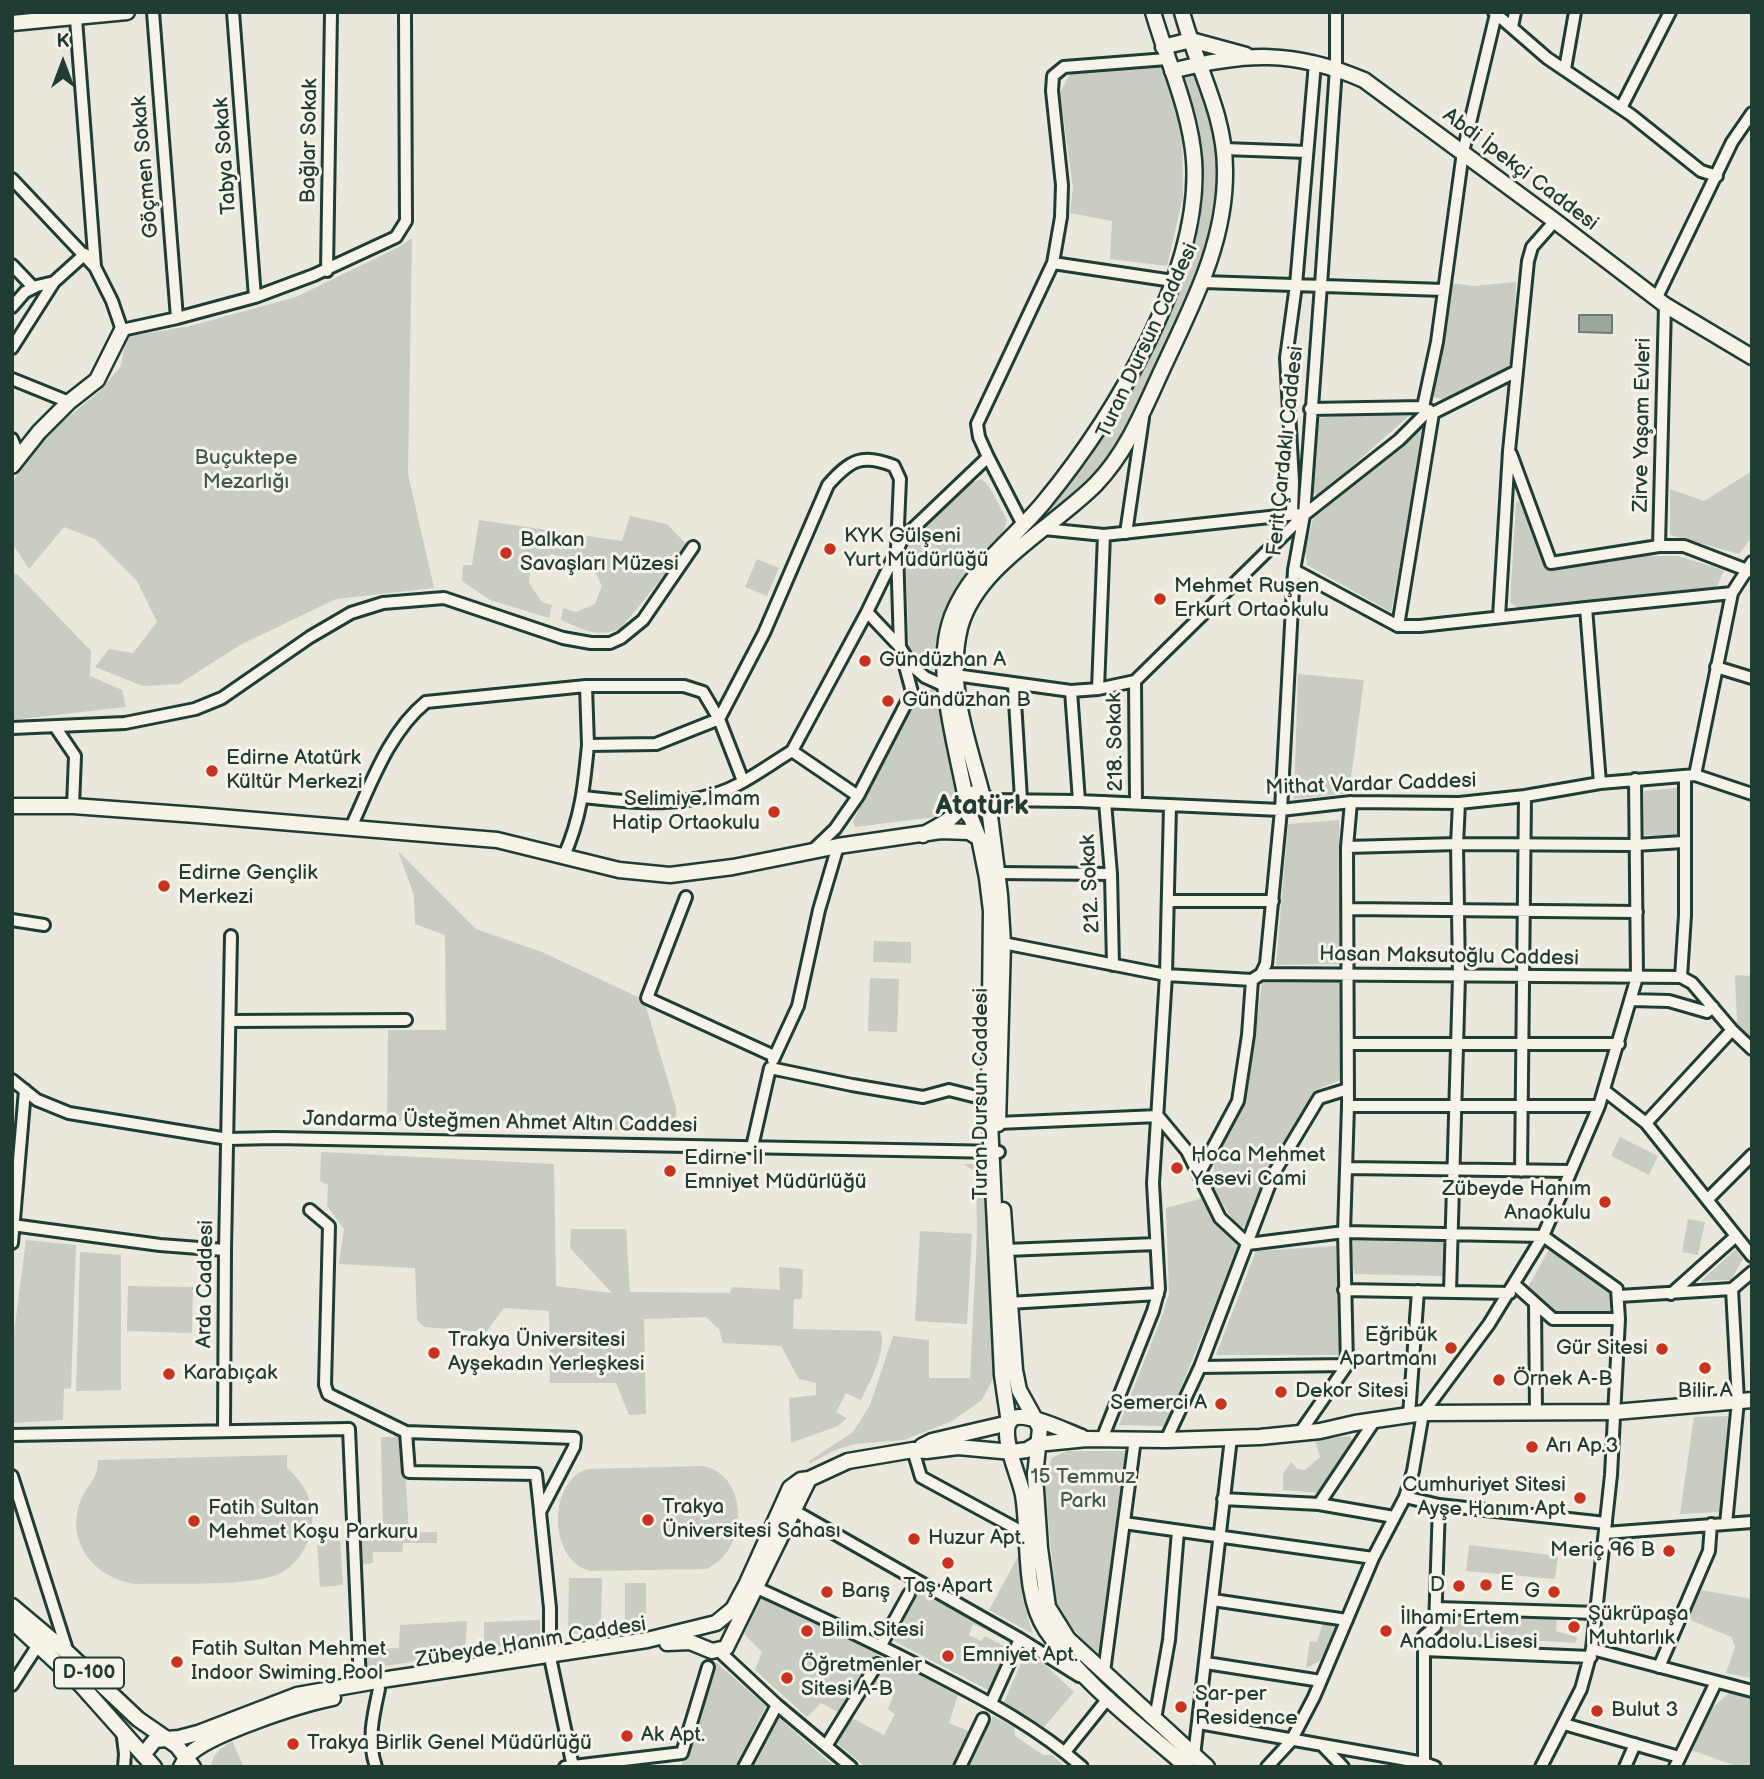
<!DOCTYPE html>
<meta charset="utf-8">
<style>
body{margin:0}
#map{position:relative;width:1764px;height:1779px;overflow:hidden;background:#eae8dd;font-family:"Balsamiq Sans",sans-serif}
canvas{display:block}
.frame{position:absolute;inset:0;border:14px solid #1f3d34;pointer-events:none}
.north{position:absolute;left:28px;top:28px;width:70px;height:70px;-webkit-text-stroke:5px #f7f3e8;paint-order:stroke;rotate:0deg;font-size:19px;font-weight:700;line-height:28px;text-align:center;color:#1f3d34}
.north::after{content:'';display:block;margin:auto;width:24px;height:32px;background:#1f3d34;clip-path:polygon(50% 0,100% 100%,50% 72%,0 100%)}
</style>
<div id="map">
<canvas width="1764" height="1779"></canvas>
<div class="frame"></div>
<div class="north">K</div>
</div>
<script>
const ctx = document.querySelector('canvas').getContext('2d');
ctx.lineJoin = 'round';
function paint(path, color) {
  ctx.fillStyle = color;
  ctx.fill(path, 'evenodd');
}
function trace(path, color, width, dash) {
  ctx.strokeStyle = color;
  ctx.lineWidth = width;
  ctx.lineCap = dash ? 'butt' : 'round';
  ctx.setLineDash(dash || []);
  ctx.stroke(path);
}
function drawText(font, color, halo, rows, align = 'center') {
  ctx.font = font + ' "Balsamiq Sans",sans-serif';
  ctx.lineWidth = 6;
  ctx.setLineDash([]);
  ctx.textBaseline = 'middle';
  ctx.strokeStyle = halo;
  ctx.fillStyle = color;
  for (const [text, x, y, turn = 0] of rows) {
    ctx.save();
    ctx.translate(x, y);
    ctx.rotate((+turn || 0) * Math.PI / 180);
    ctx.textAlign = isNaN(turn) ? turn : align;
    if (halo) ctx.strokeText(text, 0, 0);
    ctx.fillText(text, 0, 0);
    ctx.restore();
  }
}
const green = new Path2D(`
 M1161,66L1182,128L1183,197L1167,266L1110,259L1112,221L1070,213L1073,188L1060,93L1072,70Z
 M1194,74L1211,111L1218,155V195L1210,245L1155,374L1125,430L1105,463L1089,483L1030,532L1088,461L1141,369L1193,223L1179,78Z
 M412,238L408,474L434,588L336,599L240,645L179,684L143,686L95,667L109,649L133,653L157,622L137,581L95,539L64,527L29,569L12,543V483L40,440L100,391L121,366L126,337L190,326L296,297L397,248Z
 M1516,282L1514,356L1507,368L1443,399L1434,397L1431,390L1442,345L1451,283L1473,286Z
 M1407,411L1410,415L1318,496L1311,490L1317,418Z
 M1427,423L1391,612L1307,565L1305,550L1313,519Z
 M1752,471V537L1739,554L1670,535V489L1704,501Z
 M982,479L990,488L1007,520C1002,542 988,546 974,562C949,592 936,632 933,670L909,649L906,566L909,541L973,482Z
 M1524,501L1542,559L1559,567L1627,556H1678L1724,570L1717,587L1518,608L1510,602L1516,502Z
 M630,516L667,524L688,546L621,628C599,639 582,629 561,620L563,608L576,612L595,604L602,586L591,564L552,554L531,565L529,583L542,602L552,605L549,618L490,600L462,581L463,565H472L479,520L622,541Z
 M757,559L779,568L767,596L745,587Z
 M12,574H17L91,651L90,676L122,690L126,707L12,720Z
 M1298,674L1364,680L1349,793L1294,799Z
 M935,687L956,778V800L943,816L855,827L853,821L918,696Z
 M1677,788V836L1644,835V791Z
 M1339,820L1342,964L1276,965L1288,824Z
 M398,851L476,929L542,952L640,998L646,1007L676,1108V1129L593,1130L586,1121H398L387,1130L388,1030H446L445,935L415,924L414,895Z
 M874,941L911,942V963L873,962Z
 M1735,975L1752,976V1039L1737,1025Z
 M870,978L899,979L897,1032L868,1031Z
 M1340,980L1341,1080L1315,1090L1269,1174L1249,1223L1239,1229L1213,1189L1214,1164L1246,1102L1262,983Z
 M1620,1137L1658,1156L1649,1175L1611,1156Z
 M321,1152L554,1164L556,1286L612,1293L570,1248L571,1229H626L630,1292L730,1293L732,1287L780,1290L779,1267L803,1269L802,1299H794L793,1329L880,1331C888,1349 869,1383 861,1400L846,1393L836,1412L847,1418L838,1426L791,1443L789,1398L816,1395V1383L799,1379L781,1346L723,1343L719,1329L706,1317L644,1319L646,1414L629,1415L616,1383H550L549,1311L504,1308L486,1332L424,1327L417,1320L415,1268L339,1264L344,1229L327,1206L328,1185L320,1181Z
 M963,1164H985L996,1373L982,1400L952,1421L904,1440L855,1444L835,1450L809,1464V1461L853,1432L870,1405L893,1336L929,1340V1378H970L977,1236L976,1172Z
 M1204,1198L1220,1225L1240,1244L1165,1426L1119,1425L1162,1316L1169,1293L1166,1208Z
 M1688,1219L1705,1222L1698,1255L1682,1252Z
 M920,1231L972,1234L967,1324L915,1321Z
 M1350,1236L1445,1239L1443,1276L1354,1274Z
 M26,1240L76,1245L71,1388L64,1389L63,1420L12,1423V1348Z
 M1336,1246L1341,1355H1216L1256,1251Z
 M1550,1248L1614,1292L1615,1314H1558L1528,1287Z
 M1736,1249L1743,1259L1731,1280L1701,1281Z
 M80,1252L121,1255V1390L76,1391Z
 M128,1286L193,1287L192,1333L127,1331Z
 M1728,1416L1720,1512L1680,1514L1694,1417Z
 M1350,1436L1356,1449L1321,1493L1283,1490V1474L1291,1462L1297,1469L1305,1470L1320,1457L1315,1440Z
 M381,1437H403L409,1533L437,1532V1543H403L402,1552H373V1563L361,1565L360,1538L383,1535Z
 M1067,1451H1127L1099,1650L1095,1654L1057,1610L1044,1478L1052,1458Z
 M287,1455V1468C305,1484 317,1505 311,1530C308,1547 296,1565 281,1573C255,1587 169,1583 136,1584C97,1579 67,1546 79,1505C85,1485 98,1482 98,1460Z
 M702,1466C749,1473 750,1551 706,1569L590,1571C549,1560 547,1483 587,1469Z
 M340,1538L343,1585L320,1587L317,1540Z
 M1469,1545L1558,1556L1555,1579L1466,1571Z
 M1021,1551L1022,1596L1033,1634L989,1610Z
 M569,1578H602L601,1634H568Z
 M625,1583H646V1622H625Z
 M920,1589L1013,1639L1012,1642L973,1624L969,1635L981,1641L985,1636L1008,1648L990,1691L892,1640Z
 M1701,1590L1752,1599L1751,1678L1726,1673L1735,1647L1731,1637L1688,1619Z
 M762,1595L880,1652L843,1715L821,1703L807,1717L755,1670L762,1652L744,1634Z
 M1442,1612L1557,1619L1556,1631L1577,1637L1576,1643L1440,1635Z
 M540,1620V1641L484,1649V1622Z
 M467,1621L465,1654L365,1669V1650L399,1648L400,1625Z
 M1323,1622L1335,1626L1320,1661L1306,1668L1310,1641L1317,1642Z
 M1025,1654L1036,1656L1074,1692L1044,1727L1004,1702Z
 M886,1656L958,1695L949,1723L971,1732L955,1767H866L834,1741L852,1718L884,1735L895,1714L888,1709L893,1697L868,1686Z
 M716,1662L766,1706L735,1767H681Z
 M1730,1692L1752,1697L1750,1767H1739L1691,1750L1703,1716Z
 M993,1716L1014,1727L1015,1736L1043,1755H1052L1066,1767H968Z
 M779,1718L835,1767H754Z
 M232,1741L244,1767H211C212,1754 221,1748 232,1741Z`);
const water = new Path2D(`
 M1579,315H1612V333L1579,332Z`);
const minor = new Path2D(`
 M153,12L177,318
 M233,12L255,297
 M1494,12L1547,58L1631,115L1701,171L1717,176
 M76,19L95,267
 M1512,27L1515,12
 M1565,69L1575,12
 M1621,108L1670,12
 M1224,149L1307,152
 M12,179L95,267L112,301L122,330L177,318L255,297L314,275L396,237L406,221L405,12
 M1053,263L1173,281
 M12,265L33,287
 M327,271L331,12
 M1203,282L1444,290
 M1656,299L1732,142L1752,113
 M12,307L25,292L37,286L54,282L85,254
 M12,348L54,282
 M12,379L69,402
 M1423,407L1437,342L1463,152L1496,14
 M1310,409L1423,407L1428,410
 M1433,413L1517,371
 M12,439L19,456
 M1511,454L1551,563L1659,546H1684L1752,572
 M988,457L979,437L977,424L1053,263L1061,217L1062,185L1052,91L1053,76L1064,67L1167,59
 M1292,513L1293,481L1286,358L1296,285L1315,63
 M1044,529L1104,535L1098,689
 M1126,533L1143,418
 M1104,535L1297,514
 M1659,546L1665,305
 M1294,570L1398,626H1420L1586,608
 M867,612L903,538L988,457L1023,525
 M1499,617L1509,451L1528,261L1532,247L1555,221
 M1398,626L1433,413
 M1716,667L1752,678
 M955,675L1071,691L1098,689L1135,681L1304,515L1399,440L1429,410
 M1135,681L1136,803
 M1014,685L1021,799
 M586,686L588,745
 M1071,691L1079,801
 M719,719L764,633L828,485C850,460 862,453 894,466L900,479L897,549L900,647L911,665L925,677L945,686
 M12,728L125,723L195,709L222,698L310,637L351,613L383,603L444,598L563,638L591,643H610L621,638L643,620L693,547
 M56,728L75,756L73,806
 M792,751L867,612L900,647L912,692L858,796
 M1695,775L1732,593L1752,562
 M1600,783L1586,608L1732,593
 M584,797C633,803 691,809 737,785C756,775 774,762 792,751L858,796L835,829L813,850
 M988,800L1079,801L1281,810L1351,802L1459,803L1525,796L1600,783L1695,775L1752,794
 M1105,802L1111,874L1113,965
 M351,827C371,784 389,732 426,702L586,686H684L703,692L719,719
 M1347,847L1457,844L1635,845L1683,842
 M564,856C581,817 584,787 588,745L656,744L719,719L743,781
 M997,873L1111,874
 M686,897L647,998L774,1056
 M1168,901H1273
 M1349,909L1637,912
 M12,920L44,925
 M1003,943L1166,975L1252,980L1261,974L1266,964L1281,810L1294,570L1304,515L1321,285L1336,68V12
 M1261,974L1681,977L1692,983L1732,1030L1752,1049
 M1681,977L1685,915V776
 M1631,1000L1669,1001L1707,1012L1713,1007
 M230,1021L406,1020
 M1348,1044H1619
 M773,1060L798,1006L819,910L838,846
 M12,1080L37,1100L69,1113L228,1139L275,1138L999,1152
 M1605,1091L1646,1123L1752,1256
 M1348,1106H1599
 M1158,1116L1187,1151L1220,1218L1248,1244L1344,1232L1543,1236L1617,1289L1619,1319L1611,1475L1592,1649L1581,1689L1541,1767
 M998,1123L1158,1116
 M1646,1123L1732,1030
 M752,1147L770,1068L852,1085L923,1097L949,1090L989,1100
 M1346,1168L1571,1171
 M1521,1171L1525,796
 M1199,1174L1238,1101L1248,1035L1252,980
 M1708,1199L1752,1155
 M310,1210L329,1226L325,1385L328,1394L406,1432L575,1438L574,1447L540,1512L550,1608V1654
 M12,1225L160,1245L225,1250
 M12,1243L25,1090
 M1006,1250L1156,1244
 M1515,1285L1553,1319H1619
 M1344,1290L1510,1293
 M1450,1292L1459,976L1457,844L1459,803
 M1671,1294L1736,1236
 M1619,1296L1732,1289L1752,1272
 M1009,1303L1158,1294
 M1535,1303L1536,1412
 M1200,1367L1347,1365
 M1409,1415L1418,1291
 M224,1430L225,1250L231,936
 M406,1432L409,1472L536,1474L540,1510
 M1299,1434L1347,1365L1344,1232L1348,1106L1347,847L1351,802
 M12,1435L349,1429L360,1683
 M1102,1439L1153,1311L1159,1289L1153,1183L1166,975L1170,806
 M1166,1440L1200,1367L1274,1173L1319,1098L1348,1089
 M913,1450L921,1477L1026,1534
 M12,1476L68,1653
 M1405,1497L1439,1505L1606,1523
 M1223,1499L1319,1504L1394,1517
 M1319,1504L1375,1420
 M793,1510L1020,1639L1079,1676
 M1124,1523L1373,1558
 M1726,1524L1738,1401L1732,1289
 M1605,1533L1752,1522
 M757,1588C818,1616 878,1644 937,1675C989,1702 1038,1728 1082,1767
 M1213,1600L1347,1620
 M1437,1608L1597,1613
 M881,1645L909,1594
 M1592,1649L1752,1691
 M1424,1650L1591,1657
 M719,1651L777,1705L851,1767
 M551,1662L573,1767
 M1206,1663L1321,1681
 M1659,1667L1709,1551L1711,1524
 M1104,1672L1135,1439
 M12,1685L38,1645
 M991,1703L1020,1639
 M1155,1719L1169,1640L1178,1531
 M1199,1723L1424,1763L1435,1767
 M1564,1724L1679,1757
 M122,1730L125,1754L124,1767
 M826,1746L877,1664
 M1323,1746L1343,1767
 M1065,1752L1109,1697
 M1194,1756L1231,1438
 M1424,1763V1636L1435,1627L1439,1505
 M376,1767C367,1741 373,1716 379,1689
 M565,1767L682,1753L708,1667
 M744,1767L777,1705
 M960,1767L983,1719
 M1267,1767L1291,1741L1314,1697L1373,1558L1405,1497L1413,1471L1423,1413L1489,1324L1543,1236L1599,1106L1637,977L1635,779
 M1625,1767L1635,1744
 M1675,1767L1716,1682`);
const major = new Path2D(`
 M12,23L127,12
 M1163,47L1191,40L1246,55
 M1172,71C1245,52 1294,50 1364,80L1555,221L1665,305L1752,357
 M12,466L39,432L69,402L97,380L122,330
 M982,794C968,739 946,685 960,628C976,566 1054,527 1096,484C1127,452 1144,409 1162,370C1192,305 1226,243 1225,170C1225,113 1196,66 1182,12
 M12,806H73L196,815L497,840L619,870L670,875L733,867L838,846L941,831L969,832L979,838
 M923,835C933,828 945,824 953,816C964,806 970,781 988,800L1000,895L1003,943L998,1124
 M1003,1210L1015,1370L1019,1390L1040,1428L1035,1476L1040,1548L1048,1607L1068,1639L1207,1767
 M1009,1423L1002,1375L989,1100L991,911L987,878L979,838L971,818L965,810L966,799C956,744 932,670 952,616C970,569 1013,540 1044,502C1113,418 1202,272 1194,160C1190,109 1167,61 1153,12
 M1082,1437C1068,1432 1024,1410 1012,1419C997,1431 1020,1477 1023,1495C1030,1536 1022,1594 1046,1630C1082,1683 1138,1724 1187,1767
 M922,1446L932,1441L1009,1423
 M12,1606L68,1653L138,1719L177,1746L193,1767
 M12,1621L81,1685L154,1767
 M667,1643L690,1642L712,1651L726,1648L809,1479
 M143,1755L155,1740L179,1738L198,1733L297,1695L388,1679L647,1640L716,1623L733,1609L747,1583L790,1488L801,1480L809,1479L848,1461L913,1450L926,1451L958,1447L1012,1452L1027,1450L1037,1444L1087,1439L1166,1440L1260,1437L1320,1431L1355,1423L1423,1413L1615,1412L1752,1400
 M181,1767C183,1764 184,1760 186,1758C203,1735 303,1704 333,1698`);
const markers = [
 [830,549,7,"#c8321e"],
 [506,553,7,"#c8321e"],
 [1160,599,7,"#c8321e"],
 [865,661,7,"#c8321e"],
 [888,701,7,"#c8321e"],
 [212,771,7,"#c8321e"],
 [774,812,7,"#c8321e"],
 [164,886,7,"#c8321e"],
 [1177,1168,7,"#c8321e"],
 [670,1171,7,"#c8321e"],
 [1605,1202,7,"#c8321e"],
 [1451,1348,7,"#c8321e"],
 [1662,1349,7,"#c8321e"],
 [434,1353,7,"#c8321e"],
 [1705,1368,7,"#c8321e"],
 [169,1374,7,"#c8321e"],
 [1499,1380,7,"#c8321e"],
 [1281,1392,7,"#c8321e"],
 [1221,1404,7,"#c8321e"],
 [1532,1447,7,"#c8321e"],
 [1580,1498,7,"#c8321e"],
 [648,1520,7,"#c8321e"],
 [194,1521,7,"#c8321e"],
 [914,1539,7,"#c8321e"],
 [1669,1551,7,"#c8321e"],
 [948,1563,7,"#c8321e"],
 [1486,1585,7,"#c8321e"],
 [1459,1586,7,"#c8321e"],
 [827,1592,7,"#c8321e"],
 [1554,1592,7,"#c8321e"],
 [1574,1627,7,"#c8321e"],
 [807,1631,7,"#c8321e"],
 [1386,1631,7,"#c8321e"],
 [948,1656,7,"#c8321e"],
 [177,1662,7,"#c8321e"],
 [787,1678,7,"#c8321e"],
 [1181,1707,7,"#c8321e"],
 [1597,1711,7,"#c8321e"],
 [627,1736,7,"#c8321e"],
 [293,1744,7,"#c8321e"]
];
const shields = [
 [89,1673,70]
];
const shieldNames = [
 ["D-100",89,1673]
];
const streetNames = [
 ["Bağlar Sokak",310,141,-89],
 ["Tabya Sokak",226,156,-94],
 ["Göçmen Sokak",146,167,-95],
 ["Abdi İpekçi Caddesi",1520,170,37],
 ["Turan Dursun Caddesi",1148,341,-65],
 ["Zirve Yaşam Evleri",1643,425,-89],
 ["Ferit Çardaklı Caddesi",1286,451,-84],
 ["218. Sokak",1116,742,-91],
 ["Mithat Vardar Caddesi",1371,785,-2],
 ["212. Sokak",1091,884,-93],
 ["Hasan Maksutoğlu Caddesi",1449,957,1],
 ["Turan Dursun Caddesi",982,1094,-90],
 ["Jandarma Üsteğmen Ahmet Altın Caddesi",500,1123,1],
 ["Arda Caddesi",206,1284,-89],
 ["Zübeyde Hanım Caddesi",531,1643,-9]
];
const parkNames = [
 ["Buçuktepe",246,459],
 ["Mezarlığı",246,483],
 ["15 Temmuz",1083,1478],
 ["Parkı",1083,1502]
];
const poiNames = [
 ["KYK Gülşeni",844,537],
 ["Yurt Müdürlüğü",844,561],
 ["Balkan",520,541],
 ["Savaşları Müzesi",520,565],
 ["Mehmet Ruşen",1174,587],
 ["Erkurt Ortaokulu",1174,611],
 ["Gündüzhan A",879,661],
 ["Gündüzhan B",902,701],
 ["Edirne Atatürk",226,759],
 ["Kültür Merkezi",226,783],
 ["Selimiye İmam",760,800,"right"],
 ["Hatip Ortaokulu",760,824,"right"],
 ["Edirne Gençlik",178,874],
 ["Merkezi",178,898],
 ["Hoca Mehmet",1191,1156],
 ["Yesevi Cami",1191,1180],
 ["Edirne İl",684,1159],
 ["Emniyet Müdürlüğü",684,1183],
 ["Zübeyde Hanım",1591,1190,"right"],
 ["Anaokulu",1591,1214,"right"],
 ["Eğribük",1437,1336,"right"],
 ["Apartmanı",1437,1360,"right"],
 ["Trakya Üniversitesi",448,1341],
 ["Ayşekadın Yerleşkesi",448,1365],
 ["Gür Sitesi",1648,1349,"right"],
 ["Karabıçak",183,1374],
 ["Örnek A-B",1513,1380],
 ["Dekor Sitesi",1295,1392],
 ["Bilir A",1705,1392,"center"],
 ["Semerci A",1207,1404,"right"],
 ["Arı Ap.3",1546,1447],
 ["Cumhuriyet Sitesi",1566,1486,"right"],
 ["Ayşe Hanım Apt",1566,1510,"right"],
 ["Trakya",662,1508],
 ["Üniversitesi Sahası",662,1532],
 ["Fatih Sultan",208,1509],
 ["Mehmet Koşu Parkuru",208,1533],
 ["Huzur Apt.",928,1539],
 ["Meriç 96 B",1655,1551,"right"],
 ["E",1500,1585],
 ["D",1445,1586,"right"],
 ["Taş Apart",948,1587,"center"],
 ["Barış",841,1592],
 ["G",1540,1592,"right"],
 ["Şükrüpaşa",1588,1615],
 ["Muhtarlık",1588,1639],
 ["İlhami Ertem",1400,1619],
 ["Anadolu Lisesi",1400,1643],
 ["Bilim Sitesi",821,1631],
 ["Fatih Sultan Mehmet",191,1650],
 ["Indoor Swiming Pool",191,1674],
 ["Emniyet Apt.",962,1656],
 ["Öğretmenler",801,1666],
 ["Sitesi A-B",801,1690],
 ["Sar-per",1195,1695],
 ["Residence",1195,1719],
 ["Bulut 3",1611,1711],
 ["Ak Apt.",641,1736],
 ["Trakya Birlik Genel Müdürlüğü",307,1744]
];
const districtNames = [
 ["Atatürk",982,807]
];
paint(green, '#c8ccc1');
paint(water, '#9ca69c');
trace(water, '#6a7c72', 2);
trace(minor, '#1f3d34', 16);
trace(major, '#1f3d34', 19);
trace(minor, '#f7f3e8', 10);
trace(major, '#f7f3e8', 14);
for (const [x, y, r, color] of markers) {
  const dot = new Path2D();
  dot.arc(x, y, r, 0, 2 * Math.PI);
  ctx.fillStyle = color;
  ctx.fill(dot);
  trace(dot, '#f7f3e8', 2.5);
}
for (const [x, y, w] of shields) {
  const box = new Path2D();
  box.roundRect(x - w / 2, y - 15.5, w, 31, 5);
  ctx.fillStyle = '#f7f3e8';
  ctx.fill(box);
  trace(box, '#1f3d34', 2);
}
drawText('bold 19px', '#1f3d34', null, shieldNames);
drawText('21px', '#1f3d34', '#f7f3e8', streetNames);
drawText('21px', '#415a50', '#f7f3e8', parkNames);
drawText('21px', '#1f3d34', '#f7f3e8', poiNames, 'left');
drawText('bold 28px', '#1f3d34', '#f7f3e8', districtNames);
</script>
